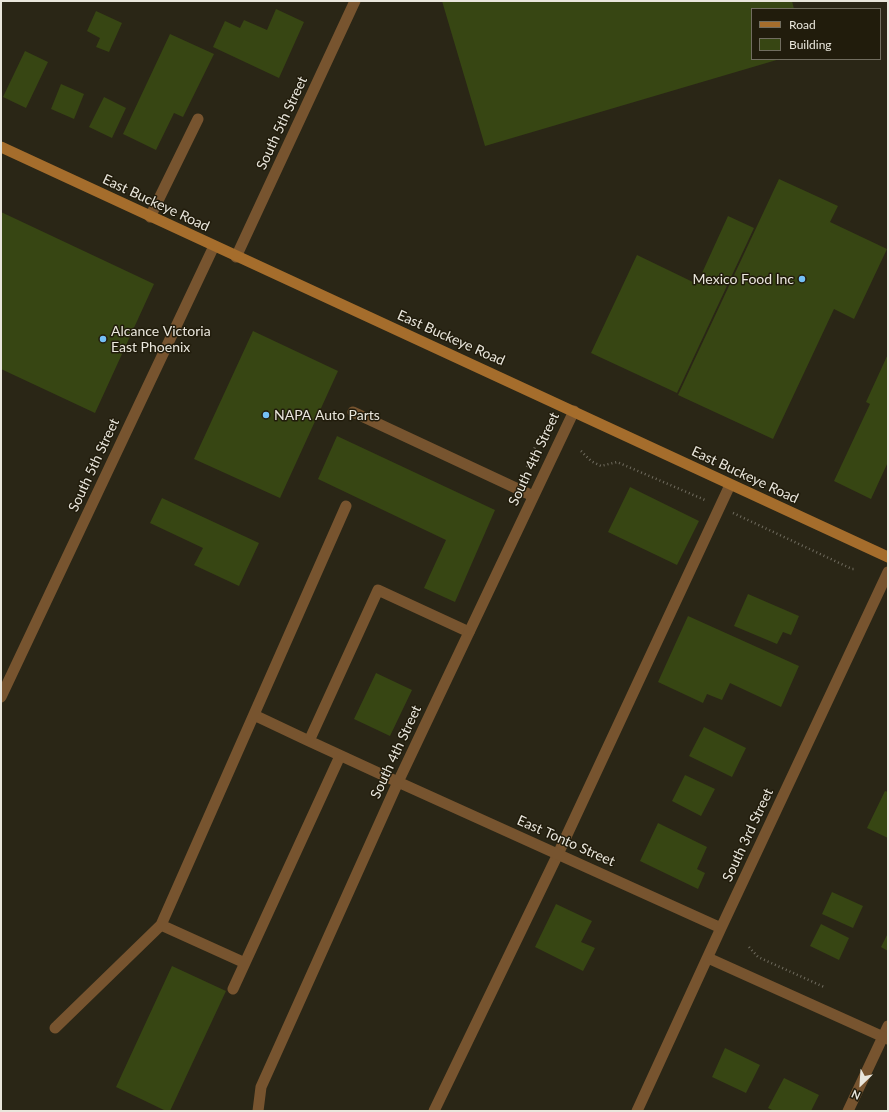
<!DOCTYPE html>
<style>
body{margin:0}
#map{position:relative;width:889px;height:1112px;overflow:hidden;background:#2a2616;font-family:Lato,sans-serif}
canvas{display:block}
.frame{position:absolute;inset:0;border:2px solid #e9e6dc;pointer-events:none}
.legend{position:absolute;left:751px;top:8px;width:130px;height:52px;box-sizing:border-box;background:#211c0c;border:1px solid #716d5f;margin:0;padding:5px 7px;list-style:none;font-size:12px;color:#e9e6dc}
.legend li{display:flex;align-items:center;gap:8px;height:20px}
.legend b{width:20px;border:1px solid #716d5f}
.north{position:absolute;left:841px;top:1064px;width:40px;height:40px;-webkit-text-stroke:3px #211c0c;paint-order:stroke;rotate:205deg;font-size:11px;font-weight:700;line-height:16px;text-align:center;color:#e9e6dc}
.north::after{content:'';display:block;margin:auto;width:14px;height:18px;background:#e9e6dc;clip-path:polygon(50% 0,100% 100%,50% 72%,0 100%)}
</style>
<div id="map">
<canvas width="889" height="1112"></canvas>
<div class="frame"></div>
<ul class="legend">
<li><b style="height:5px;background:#a56d2c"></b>Road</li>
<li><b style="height:11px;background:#374613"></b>Building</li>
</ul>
<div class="north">N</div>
</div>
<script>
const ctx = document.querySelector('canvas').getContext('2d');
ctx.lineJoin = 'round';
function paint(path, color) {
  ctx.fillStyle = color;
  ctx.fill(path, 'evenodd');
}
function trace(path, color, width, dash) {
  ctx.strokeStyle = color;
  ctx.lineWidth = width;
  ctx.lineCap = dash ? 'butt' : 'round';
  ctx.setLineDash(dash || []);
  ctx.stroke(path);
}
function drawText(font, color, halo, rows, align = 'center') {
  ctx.font = font + ' Lato,sans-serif';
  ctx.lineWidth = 3;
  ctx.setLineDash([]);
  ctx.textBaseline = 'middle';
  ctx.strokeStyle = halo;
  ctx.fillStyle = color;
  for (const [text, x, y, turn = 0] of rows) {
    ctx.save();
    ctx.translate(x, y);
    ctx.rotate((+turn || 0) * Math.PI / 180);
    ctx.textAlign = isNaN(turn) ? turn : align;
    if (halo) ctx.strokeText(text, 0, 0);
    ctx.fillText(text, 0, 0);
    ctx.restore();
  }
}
const building = new Path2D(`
 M442,1H792L794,9H752V59H780L485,146Z
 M276,9L304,22L279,78L213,47L225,21L240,28L244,20L267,30Z
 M96,11L122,23L109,52L96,47L100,38L87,31Z
 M170,34L214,54L183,117L174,113L156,150L123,134Z
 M25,51L48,62L26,108L3,97Z
 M61,84L84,94L74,119L51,109Z
 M104,97L126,108L112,138L89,127Z
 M779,179L838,206L830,222L887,249L854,319L834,309L773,439L678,395Z
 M1,212L154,284L95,413L1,369Z
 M728,216L754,228L677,393L591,353L637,255L697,284Z
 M253,331L338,371L280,498L194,459Z
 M888,354V462L871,499L834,481L870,404L866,402Z
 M337,436L495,510L455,602L424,588L446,540L318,479Z
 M630,487L699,521L677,565L608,532Z
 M162,498L259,543L239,586L194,565L203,548L150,523Z
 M748,594L799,616L791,635L783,632L777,644L734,626Z
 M688,616L799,666L781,707L730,683L722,700L707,694L703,703L658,682Z
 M376,673L412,690L390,736L354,719Z
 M704,727L746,748L732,777L689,756Z
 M685,775L715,789L701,816L672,801Z
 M885,791L888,792V838L867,828Z
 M658,823L707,847L697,869L705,873L698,889L640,861Z
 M832,892L863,906L853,928L822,914Z
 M556,904L592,921L581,942L595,948L583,971L535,947Z
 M821,924L849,938L839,960L810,946Z
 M888,933V951L881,947Z
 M172,966L226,991L170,1111H166L116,1087Z
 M725,1048L760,1065L746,1093L712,1077Z
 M784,1078L819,1095L811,1111H774L768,1108Z`);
const path = new Path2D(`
 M581,451L591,461L601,466L617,462L705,500
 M527,467L537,442
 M733,513L852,569H856
 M749,947L758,957L824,987`);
const service = new Path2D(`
 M150,217L198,119
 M353,412L533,496
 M254,715L309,741
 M398,782L309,741L378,590L469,632
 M161,925L245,963
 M233,989L340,756
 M55,1028L161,925L346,506
 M434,1111L558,854L730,485
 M848,1111L888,1026`);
const minor = new Path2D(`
 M236,257L355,1
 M1,697L214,246
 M398,782L721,928
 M708,958L888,1039
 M258,1111L261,1087L398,782L574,411
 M637,1111L721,928L888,572`);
const secondary = new Path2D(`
 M1,147L888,557`);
const markers = [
 [802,279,4,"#74c0f6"],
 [103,339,4,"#74c0f6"],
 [266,415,4,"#74c0f6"]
];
const streetNames = [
 ["South 5th Street",282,123,-65],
 ["East Buckeye Road",156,203,25],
 ["East Buckeye Road",451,338,24],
 ["South 4th Street",534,459,-65],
 ["South 5th Street",94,465,-65],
 ["East Buckeye Road",745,475,25],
 ["South 4th Street",396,752,-65],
 ["South 3rd Street",748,835,-65],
 ["East Tonto Street",566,841,24]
];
const poiNames = [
 ["Mexico Food Inc",794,279,"right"],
 ["Alcance Victoria",111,331],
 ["East Phoenix",111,347],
 ["NAPA Auto Parts",274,415]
];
paint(building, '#374613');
trace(path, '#706c5f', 2.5, [1, 3]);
trace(service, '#77542f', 11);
trace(minor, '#77542f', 11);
trace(secondary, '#a56d2c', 11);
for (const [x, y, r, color] of markers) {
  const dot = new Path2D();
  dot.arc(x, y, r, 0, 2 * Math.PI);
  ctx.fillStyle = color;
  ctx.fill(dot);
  trace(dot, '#211c0c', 1.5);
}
drawText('14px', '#e9e6dc', '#211c0c', streetNames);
drawText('14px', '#e9e6dc', '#211c0c', poiNames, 'left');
</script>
